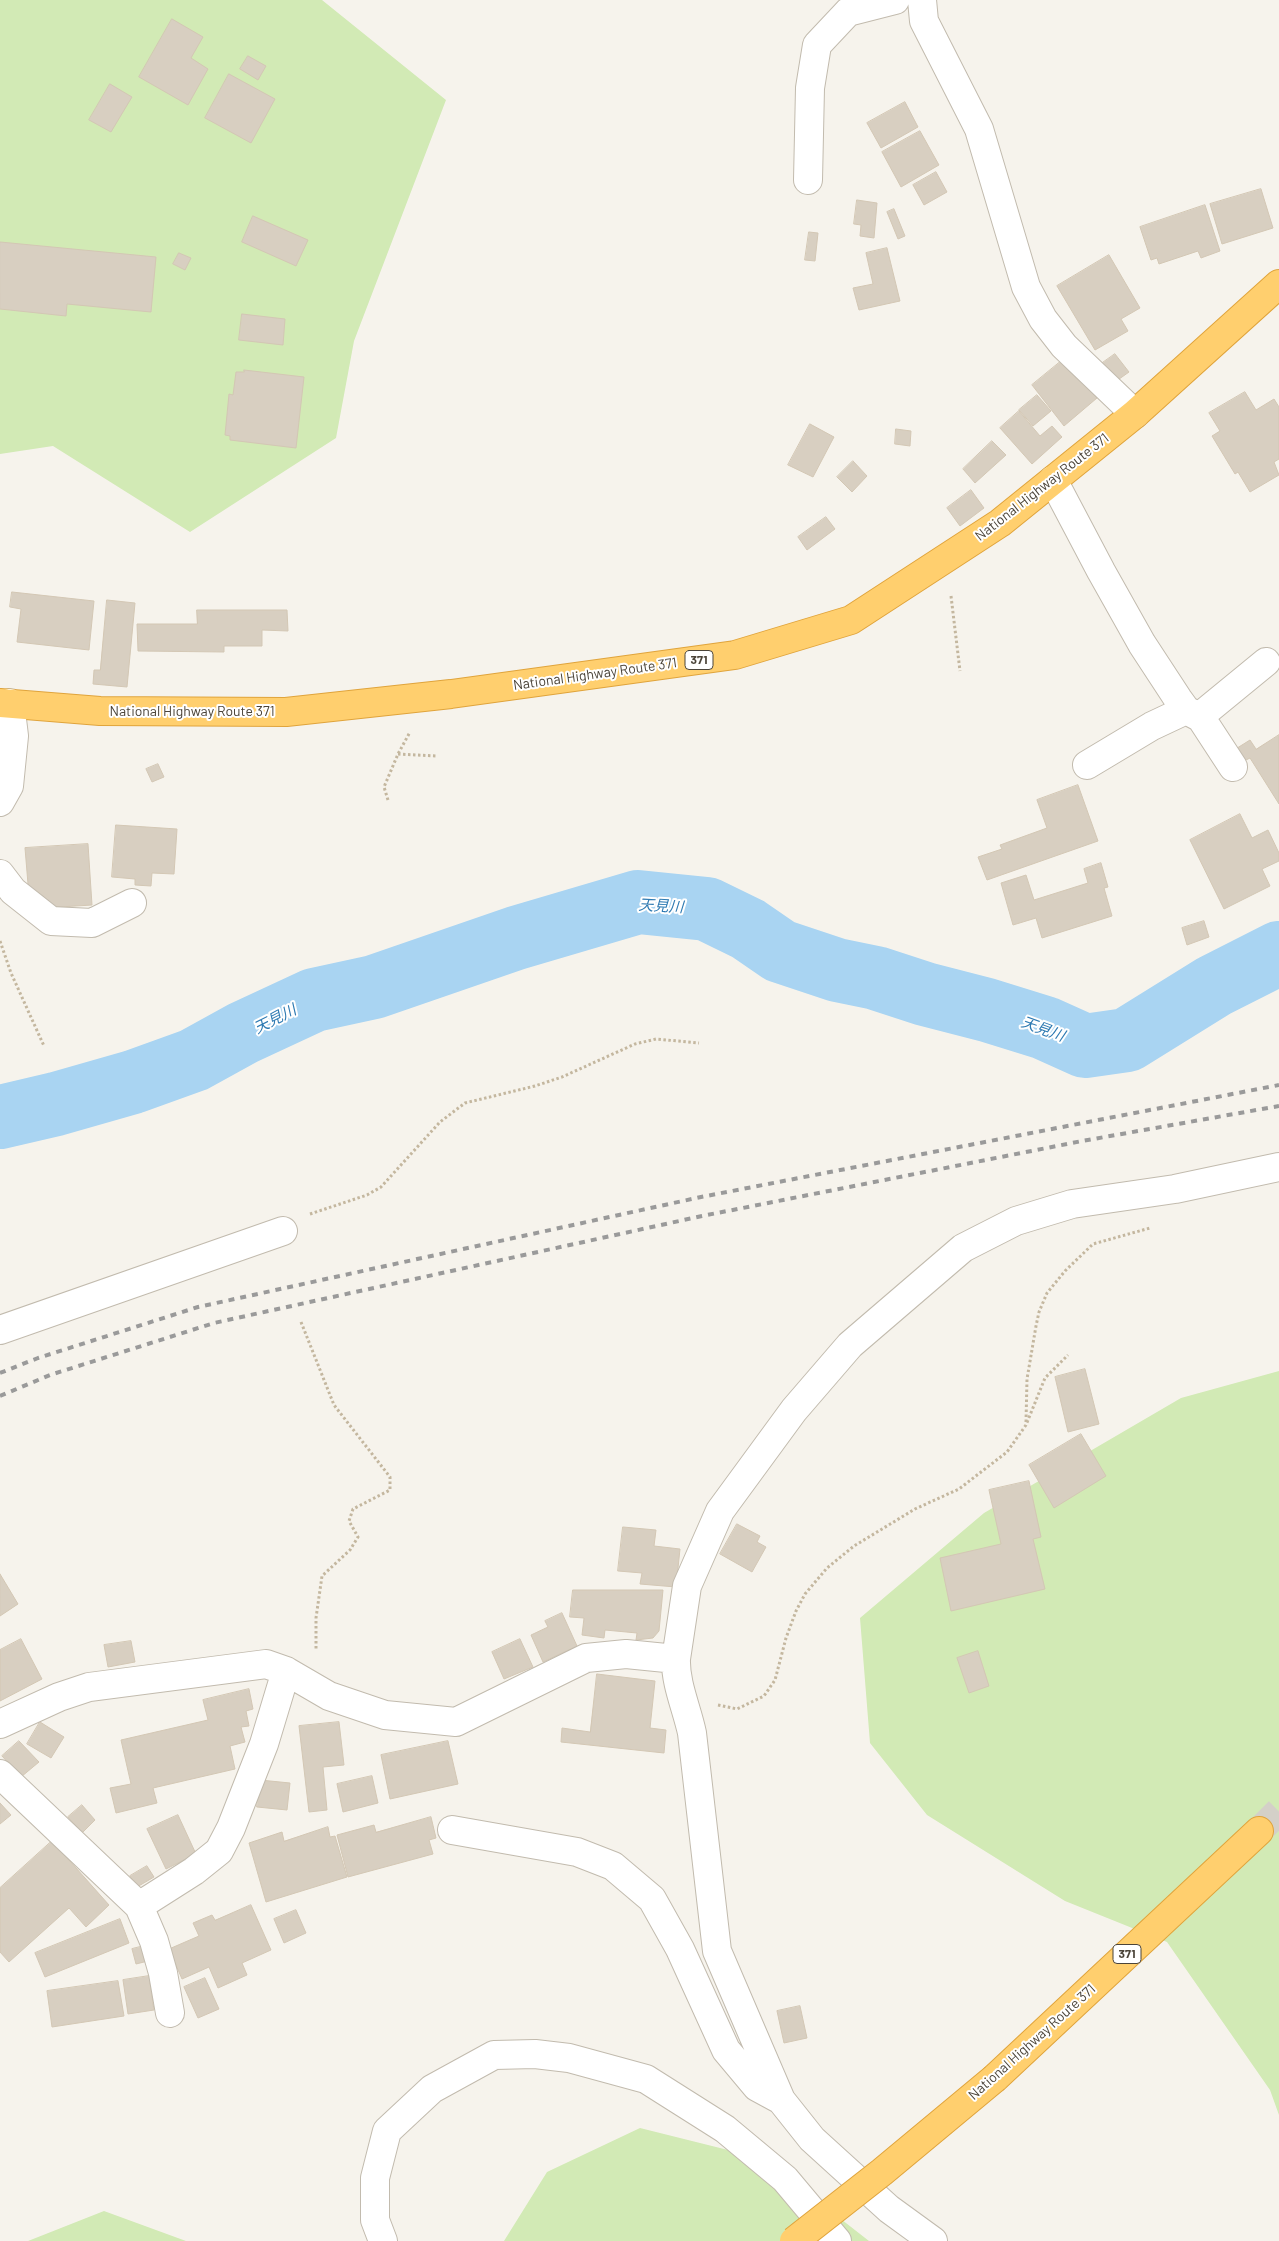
<!DOCTYPE html>
<meta charset="utf-8">
<style>
body{margin:0}
canvas{display:block;background:#f6f3ec}
</style>
<canvas width="1279" height="2241"></canvas>
<script>
const ctx = document.querySelector('canvas').getContext('2d');
ctx.lineJoin = 'round';
function paint(path, color) {
  ctx.fillStyle = color;
  ctx.fill(path, 'evenodd');
}
function trace(path, color, width, dash) {
  ctx.strokeStyle = color;
  ctx.lineWidth = width;
  ctx.lineCap = dash ? 'butt' : 'round';
  ctx.setLineDash(dash || []);
  ctx.stroke(path);
}
function drawText(font, color, halo, rows, align = 'center') {
  ctx.font = font + ' Barlow,"Noto Sans JP",sans-serif';
  ctx.lineWidth = 4;
  ctx.setLineDash([]);
  ctx.textBaseline = 'middle';
  ctx.strokeStyle = halo;
  ctx.fillStyle = color;
  for (const [text, x, y, turn = 0] of rows) {
    ctx.save();
    ctx.translate(x, y);
    ctx.rotate((+turn || 0) * Math.PI / 180);
    ctx.textAlign = isNaN(turn) ? turn : align;
    if (halo) ctx.strokeText(text, 0, 0);
    ctx.fillText(text, 0, 0);
    ctx.restore();
  }
}
const green = new Path2D(`
 M0,0H322L446,100L354,341L336,438L190,532L53,446L0,454Z
 M1279,1371V2115L1270,2090L1167,1942L1065,1901L927,1815L870,1743L860,1618L984,1513L1181,1398Z
 M640,2128L764,2159L869,2241H504L547,2172Z
 M104,2211L186,2241H28Z`);
const river = new Path2D(`
 M0,1117L56,1104L133,1082L194,1060L243,1033L314,1000L374,987L516,938L638,902L707,909L748,929L780,951L837,970L876,978L925,994L987,1010L1045,1028L1085,1046L1127,1040L1214,986L1279,953`);
const building = new Path2D(`
 M172,19L203,37L191,58L208,69L188,105L139,77Z
 M248,56L266,66L258,80L240,69Z
 M229,74L275,99L251,143L205,118Z
 M110,84L132,97L111,132L89,120Z
 M905,102L918,127L881,148L867,123Z
 M920,131L939,165L901,187L882,152Z
 M936,172L947,192L924,205L913,185Z
 M1261,189L1273,228L1222,244L1210,204Z
 M857,200L877,203L874,238L860,236L861,225L854,224Z
 M1205,205L1220,251L1201,258L1198,251L1159,264L1157,258L1151,260L1140,227Z
 M894,209L905,236L898,239L887,212Z
 M253,216L308,240L296,266L242,242Z
 M809,232L818,233L815,261L805,260Z
 M0,242L156,257L151,312L67,304L66,316L0,309Z
 M887,248L900,301L859,310L853,288L873,284L866,253Z
 M179,253L191,258L185,270L173,264Z
 M1109,255L1140,308L1121,319L1128,331L1095,350L1057,286Z
 M242,314L285,319L283,345L239,340Z
 M1115,354L1129,372L1115,382L1101,364Z
 M1065,358L1097,398L1064,426L1032,385Z
 M244,370L304,377L296,448L230,440V436L225,435L229,394L233,395L236,372H244Z
 M1245,392L1256,410L1274,399L1279,407V459L1274,462L1279,475L1250,492L1238,472L1235,474L1212,436L1220,431L1209,413Z
 M1037,395L1051,411L1033,426L1019,410Z
 M1019,411L1040,436L1052,426L1062,437L1032,464L1000,428Z
 M810,424L834,437L813,477L788,465Z
 M896,429L911,431L910,446L895,444Z
 M992,441L1006,455L975,483L963,469Z
 M853,461L867,476L852,492L837,477Z
 M971,490L984,508L960,526L947,508Z
 M826,517L835,529L807,550L798,537Z
 M12,592L94,601L89,650L17,642L21,609L10,607Z
 M107,600L135,603L127,687L93,684L94,670H100Z
 M197,610H287L288,631L262,630V646H224V652L138,651L137,624H197Z
 M1279,735V804L1250,758L1242,762L1234,750L1250,740L1256,749Z
 M158,764L164,777L152,782L146,769Z
 M1078,785L1098,841L987,880L978,857L1002,849L1000,845L1047,828L1037,800Z
 M1240,814L1252,838L1268,830L1279,853V861L1262,869L1270,886L1224,909L1190,840Z
 M116,825L177,829L174,874L152,873L151,886L135,885V879L112,877Z
 M88,844L92,905L44,908L43,896H29L25,848Z
 M1101,863L1108,887L1104,888L1112,916L1042,938L1036,918L1013,925L1001,883L1026,875L1034,900L1088,883L1084,869Z
 M1204,921L1209,937L1187,945L1182,928Z
 M1085,1369L1099,1424L1068,1432L1055,1377Z
 M1081,1434L1106,1476L1054,1508L1029,1465Z
 M1029,1481L1041,1537L1033,1539L1045,1589L951,1611L940,1558L1001,1544L989,1490Z
 M737,1524L760,1536L757,1542L766,1547L752,1572L720,1554Z
 M623,1527L656,1530L654,1546L680,1549L676,1587L640,1584L642,1573L618,1571Z
 M0,1574L18,1604L0,1616Z
 M573,1590H663L659,1631L653,1638L636,1640L637,1633L605,1630L604,1638L582,1635L584,1618L570,1617Z
 M562,1613L577,1646L543,1662L531,1635L548,1627L545,1621Z
 M21,1639L42,1679L0,1701V1650Z
 M520,1639L533,1667L504,1679L492,1652Z
 M131,1641L135,1662L108,1667L104,1645Z
 M978,1651L989,1686L969,1693L957,1658Z
 M597,1674L655,1681L650,1728L666,1730L664,1753L561,1742L562,1728L590,1732Z
 M249,1689L253,1709L246,1711L249,1726L241,1727L245,1742L230,1746L235,1769L153,1788L157,1803L116,1813L110,1788L131,1784L121,1740L208,1720L203,1700Z
 M40,1722L64,1737L51,1758L27,1744Z
 M339,1722L344,1765L323,1767L327,1810L309,1812L299,1726Z
 M19,1741L39,1762L21,1777L2,1756Z
 M448,1741L458,1784L390,1799L381,1755Z
 M372,1776L378,1803L343,1812L337,1784Z
 M260,1780L290,1783L287,1810L257,1807Z
 M0,1803L11,1815L0,1824Z
 M82,1805L95,1820L82,1833L68,1817Z
 M178,1815L196,1854L166,1869L147,1829Z
 M431,1817L436,1838L429,1840L433,1854L348,1877L337,1835L374,1825L376,1832Z
 M328,1827L330,1837L335,1836L347,1877L266,1902L249,1843L282,1832L284,1841Z
 M52,1841L109,1905L86,1927L69,1908L9,1962L0,1952V1888Z
 M147,1866L154,1877L137,1887L130,1876Z
 M251,1905L271,1950L242,1963L247,1975L218,1988L209,1967L182,1979L169,1949L199,1936L193,1923L212,1915L215,1920Z
 M296,1910L306,1933L284,1943L274,1919Z
 M120,1919L129,1943L45,1977L35,1953Z
 M144,1946L148,1961L136,1964L132,1949Z
 M149,1976L154,2010L128,2014L123,1980Z
 M205,1978L219,2009L198,2018L184,1987Z
 M118,1981L124,2016L52,2027L47,1991Z
 M800,2006L807,2038L784,2043L777,2011Z`);
const highwayTunnel = new Path2D(`
 M1259,1831L1279,1811`);
const path = new Path2D(`
 M951,596L960,671
 M398,754L437,756
 M388,800L384,787L398,754L410,732
 M0,941L11,973L44,1046
 M310,1214L367,1195L381,1187L440,1122L465,1103L535,1086L562,1077L635,1044L656,1039L699,1043
 M301,1322L334,1405L390,1477V1490L353,1509L349,1521L358,1537L350,1550L322,1576L316,1618V1650
 M1026,1422L1027,1379L1036,1326L1039,1312L1047,1293L1065,1271L1093,1244L1150,1228
 M718,1705L737,1709L764,1696L775,1680L786,1638L796,1611L805,1594L827,1568L854,1546L915,1509L959,1489L1007,1452L1026,1425L1045,1378L1068,1355`);
const minor = new Path2D(`
 M922,0L924,21L979,129L1026,287L1043,319L1064,346L1135,414
 M808,180L810,88L817,45L848,12L895,0
 M1053,480L1101,571L1142,644L1178,699L1186,710L1201,718L1233,767
 M1201,718L1205,712L1266,662
 M1087,765L1152,726L1186,710
 M0,802L9,786L14,736L10,703
 M0,874L13,891L51,921L92,923L132,903
 M0,1330L283,1231
 M676,1659C675,1683 687,1709 692,1733L717,1951L781,2100L812,2139L889,2209L933,2241
 M0,1724L59,1697L89,1687L266,1664L286,1671L329,1696L385,1715L456,1722L586,1658L626,1654L676,1659L687,1586L720,1511L794,1410L850,1345L963,1248L1016,1221L1072,1204L1175,1189L1279,1167
 M0,1774L139,1906L154,1941L163,1973L170,2013
 M452,1830L577,1852L613,1866L652,1899L680,1949L726,2050L757,2087L781,2100
 M139,1906L194,1871L219,1851L231,1828L264,1744L286,1671
 M383,2241L375,2220V2178L387,2131L432,2089L494,2055L535,2054L569,2058L646,2079L725,2129L785,2179L837,2241`);
const highway = new Path2D(`
 M0,703L100,711L286,712L451,694L735,655L851,620L1000,523L1135,414L1279,284
 M995,2078L1259,1831`);
const rail = new Path2D(`
 M0,1373L38,1358L198,1307L701,1197L1279,1085
 M0,1396L50,1375L214,1323L702,1216L1082,1141L1279,1106`);
const highwayBridge = new Path2D(`
 M794,2241L882,2172L995,2078`);
const shields = [
 [699,660,28],
 [1127,1954,28]
];
const shieldNames = [
 ["371",699,660],
 ["371",1127,1954]
];
const streetNames = [
 ["National Highway Route 371",1042,487,-38],
 ["National Highway Route 371",595,674,-8],
 ["National Highway Route 371",192,711],
 ["National Highway Route 371",1032,2042,-42]
];
const waterNames = [
 ["天見川",661,906,3],
 ["天見川",275,1019,-27],
 ["天見川",1043,1029,20]
];
paint(green, '#d2eab5');
trace(river, '#a9d4f2', 64);
paint(building, '#d8cfc1');
trace(building, '#d3c7b4', 1);
trace(highwayTunnel, '#d4d0c8', 28, [28, 14]);
trace(minor, '#c2bbae', 30);
trace(highway, '#e0a43c', 30);
trace(path, '#c4b79f', 3, [2.5, 2.5]);
trace(minor, '#fff', 28);
trace(highway, '#ffcf6e', 28);
trace(rail, '#9a9a9a', 4, [6, 6]);
trace(highwayBridge, '#e0a43c', 30, []);
trace(highwayBridge, '#ffcf6e', 28);
for (const [x, y, w] of shields) {
  const box = new Path2D();
  box.roundRect(x - w / 2, y - 9.5, w, 19, 4);
  ctx.fillStyle = '#fff';
  ctx.fill(box);
  trace(box, '#4b4439', 1);
}
drawText('bold 12px', '#4b4439', null, shieldNames);
drawText('14px', '#4b4439', '#fff', streetNames);
drawText('italic 15px', '#2e7ab2', '#fff', waterNames);
</script>
